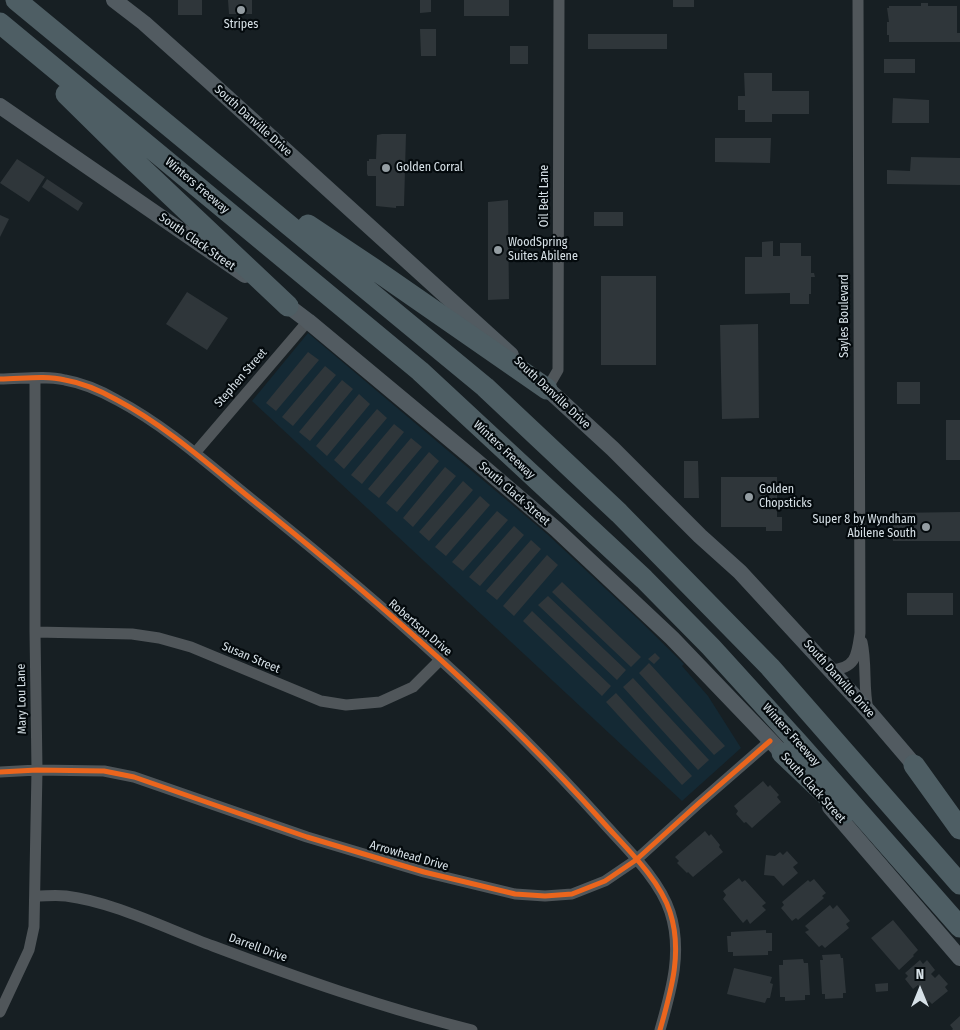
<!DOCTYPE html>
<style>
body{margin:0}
#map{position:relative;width:960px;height:1030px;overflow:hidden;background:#171f23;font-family:"Fira Sans Condensed",sans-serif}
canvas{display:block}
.north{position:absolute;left:895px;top:965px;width:50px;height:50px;-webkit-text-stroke:4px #040a0d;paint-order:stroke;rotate:0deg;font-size:14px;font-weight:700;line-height:20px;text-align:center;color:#d7e1e7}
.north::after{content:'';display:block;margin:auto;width:18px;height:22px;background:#d7e1e7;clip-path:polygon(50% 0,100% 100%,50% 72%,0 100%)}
</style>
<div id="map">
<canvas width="960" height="1030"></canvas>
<div class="north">N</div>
</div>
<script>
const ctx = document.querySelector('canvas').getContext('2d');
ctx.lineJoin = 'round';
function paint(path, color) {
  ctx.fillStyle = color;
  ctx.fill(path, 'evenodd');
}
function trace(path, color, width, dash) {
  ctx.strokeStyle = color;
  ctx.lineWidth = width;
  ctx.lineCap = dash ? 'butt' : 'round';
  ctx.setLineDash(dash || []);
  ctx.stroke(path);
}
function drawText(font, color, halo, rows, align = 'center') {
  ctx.font = font + ' "Fira Sans Condensed",sans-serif';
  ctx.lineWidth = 4.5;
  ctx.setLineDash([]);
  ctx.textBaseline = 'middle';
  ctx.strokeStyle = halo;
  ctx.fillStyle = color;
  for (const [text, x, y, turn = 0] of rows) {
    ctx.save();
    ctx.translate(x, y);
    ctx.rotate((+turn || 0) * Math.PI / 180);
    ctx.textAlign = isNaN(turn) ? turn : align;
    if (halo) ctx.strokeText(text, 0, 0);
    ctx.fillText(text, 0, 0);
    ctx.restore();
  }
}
const built = new Path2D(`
 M308,333L547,534L638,619L684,664L682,666L708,696L741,748L682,801L252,401Z`);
const building = new Path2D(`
 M178,0H202V15H178Z
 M228,0H252V14H229Z
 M420,0H431V12L420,13Z
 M464,0H509V16H464Z
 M673,0H694V7H673Z
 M921,3H928V6H957V33H960V42H889V35H887V22H889L887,8H889V6H921Z
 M420,29H436V56H421Z
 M588,34H667V49H588Z
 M510,46H528V64H510Z
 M884,59H915V73H884Z
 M744,73H772V91H809V114H772V122H745V110H738V96H745Z
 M893,98L929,100V123H892Z
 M382,134H406L404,206H396V208L376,206V176H368L367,174V161H369V159H376L377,135Z
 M715,138H771L770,163L715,162Z
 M911,157L960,158V185L887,184V170L910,171Z
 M17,159L45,177L29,202L0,183Z
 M47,179L83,203L78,211L42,187Z
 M508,200L509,299L488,300V202Z
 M594,212H623V226H594Z
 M0,215L9,219L0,237Z
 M773,241V256H780V243H801V256H811V273H814L815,277H811V294H809V304H790V293L745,294V257H762V242Z
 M601,276H656V365H601Z
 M187,292L228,318L207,350L166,324Z
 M758,324L759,418L722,419L720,325Z
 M308,352L319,360L276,411L266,403Z
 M325,366L336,375L293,426L282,417Z
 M342,380L353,389L310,441L299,432Z
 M897,382H920V404H897Z
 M359,394L370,404L327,456L316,446Z
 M377,409L387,418L344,469L334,460Z
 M946,420H960V460H946Z
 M394,424L404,432L362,484L351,475Z
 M411,438L422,447L379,498L368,489Z
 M429,452L439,461L397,512L386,503Z
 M684,461H698L699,498H684Z
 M445,467L456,476L413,527L403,518Z
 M721,477H777V517H782V531H766V527H721Z
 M463,481L473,490L429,541L419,532Z
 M480,496L490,505L446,556L435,547Z
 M497,511L508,520L463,571L452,562Z
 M960,512V541H893V513Z
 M514,526L524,535L480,586L469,577Z
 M531,540L541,549L497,600L486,591Z
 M547,555L558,565L514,616L503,606Z
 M562,582L641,657L631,667L552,592Z
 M907,593H953V615H907Z
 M548,596L626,670L617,680L538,605Z
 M532,611L611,686L602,696L523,621Z
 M655,653L660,658L654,664L648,659Z
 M649,663L725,746L714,755L639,673Z
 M633,678L709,760L698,770L623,687Z
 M616,693L692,776L682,785L606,702Z
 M763,781L768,787L770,785L779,795L777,797L781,802L752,828L746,822L744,823L736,814L738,811L734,806Z
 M705,831L709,836L711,834L720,845L719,847L723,852L693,877L688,872L687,873L677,863L679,861L675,857Z
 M787,851L798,863L793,867L798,873L783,886L774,876L764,875L766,855L775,856L780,852L783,855Z
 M739,878L742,882L745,880L766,903L762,906L766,910L750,924L747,919L743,923L723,899L726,895L723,891Z
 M814,879L826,893L822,896L824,898L798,920L796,918L792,921L781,908L784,905L782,902L808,880L810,882Z
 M830,905L833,909L837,905L850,921L846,924L849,928L825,948L822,945L819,947L805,932L809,930L805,926Z
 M893,920L918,950L913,955L914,956L899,970L871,938Z
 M766,930V933H772V951H768V955L733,956V952H728L727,936H731V932Z
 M840,954L841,958H843L846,993H843V998L825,999V994H822L820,960H823L822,955Z
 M803,959L804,963H808L810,995H805V1000L785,1001V997H780L779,965H783V960Z
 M920,960L923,964L927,960L935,970L931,974L935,978L939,974L948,984L945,987L948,991L932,1004L929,1001L926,1003L917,993L922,989L918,985L913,989L905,979L908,976L905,973Z
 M734,968L772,977L770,983L773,984L770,998H767L765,1003L727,994Z
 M888,983V991L876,992L875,984Z
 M960,1016V1030H952L953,1029L950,1025Z`);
const minor = new Path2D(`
 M0,379C21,379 45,375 65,380C83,383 101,391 117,400C170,428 218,473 265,510C384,606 499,707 601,820C624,846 659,878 670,912C683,952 671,991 660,1030
 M547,389L558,370L559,0
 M195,453L308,321
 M35,632L132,634L159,638L191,647L321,701L346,705L380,702L413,687L441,659
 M862,642C867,664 863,687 868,710
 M830,670C856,669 857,655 860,633L858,0
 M0,772L37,770L104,771L134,777L307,837L424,872L515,894L545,896L572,894L605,881L636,860L699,803L770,741
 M36,896C46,896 56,895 66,896C114,902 167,929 213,946C298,978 383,1008 472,1030
 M0,1012L29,950L34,927L37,770L35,632V378`);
const secondary = new Path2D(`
 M114,0L144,23L209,81L511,355
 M0,106L245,275
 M279,299L308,321L475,460L556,529L672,638L789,760
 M540,382L613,449L700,536L740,572L869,712L922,774
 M830,807L960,958`);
const motorway = new Path2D(`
 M16,0L485,387L619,513L770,667L960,884
 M0,23L420,371L644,579L711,647L800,745L960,927
 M66,94L130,157L288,306
 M308,225L374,269L547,389
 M782,753L845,813
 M914,765L960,829`);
const cycleway = new Path2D(`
 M0,379C21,379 45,375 65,380C83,383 101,391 117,400C170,428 218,473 265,510C384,606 499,707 601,820C624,846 659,878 670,912C683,952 671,991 660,1030
 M0,772L37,770L104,771L134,777L307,837L424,872L515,894L545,896L572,894L605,881L636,860L699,803L770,741`);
const markers = [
 [241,10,5,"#949da2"],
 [386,168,5,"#949da2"],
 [498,250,5,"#949da2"],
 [749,497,5,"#949da2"],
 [926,527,5,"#949da2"]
];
const poiNames = [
 ["Stripes",241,25,"center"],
 ["Golden Corral",396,168],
 ["WoodSpring",508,243],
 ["Suites Abilene",508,257],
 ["Golden",759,490],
 ["Chopsticks",759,504],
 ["Super 8 by Wyndham",916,520,"right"],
 ["Abilene South",916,534,"right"]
];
const streetNames = [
 ["South Danville Drive",253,121,42],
 ["Winters Freeway",197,186,40],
 ["Oil Belt Lane",545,196,-90],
 ["South Clack Street",197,242,35],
 ["Sayles Boulevard",845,316,-90],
 ["Stephen Street",241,378,-49],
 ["South Danville Drive",552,393,43],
 ["Winters Freeway",504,450,43],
 ["South Clack Street",514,494,41],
 ["Robertson Drive",420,628,41],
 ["Susan Street",251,658,23],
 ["South Danville Drive",839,679,48],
 ["Mary Lou Lane",22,699,-91],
 ["Winters Freeway",791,735,48],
 ["South Clack Street",813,788,48],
 ["Arrowhead Drive",409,856,16],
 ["Darrell Drive",258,948,20]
];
paint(built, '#142934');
paint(building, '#2f363a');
trace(minor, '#50565a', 11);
trace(secondary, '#525b61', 16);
trace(motorway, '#4e5e64', 21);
trace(cycleway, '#eb651d', 5);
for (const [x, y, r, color] of markers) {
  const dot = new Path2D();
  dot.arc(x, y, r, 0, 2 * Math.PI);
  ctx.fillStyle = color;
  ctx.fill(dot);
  trace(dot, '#040a0d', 2);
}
drawText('12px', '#d7e1e7', '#040a0d', poiNames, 'left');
drawText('12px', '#d7e1e7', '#040a0d', streetNames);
</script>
